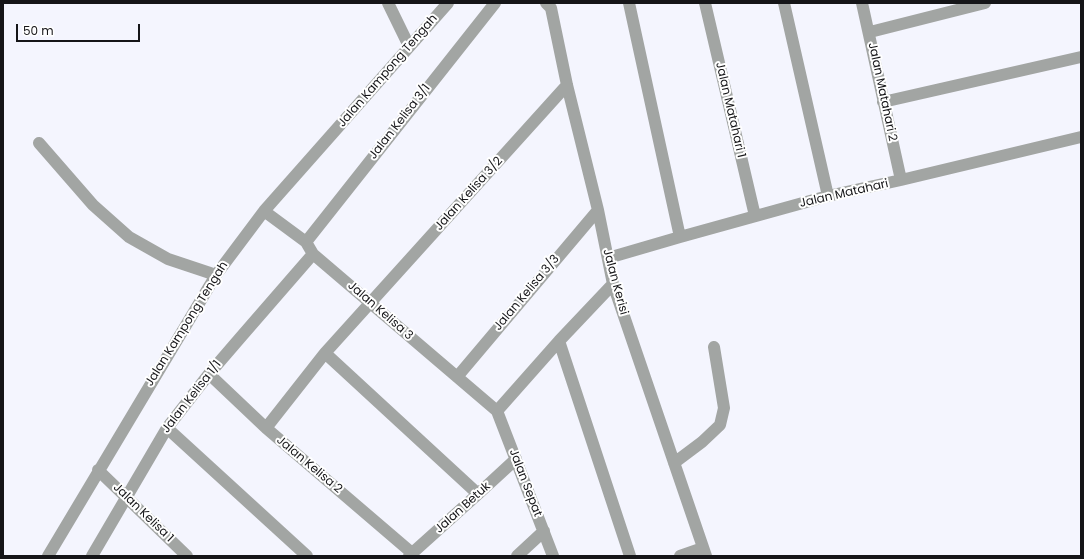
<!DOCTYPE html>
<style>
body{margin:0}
#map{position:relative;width:1084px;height:559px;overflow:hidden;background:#f4f5fe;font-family:Poppins,sans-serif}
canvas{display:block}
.frame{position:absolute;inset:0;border:4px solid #151518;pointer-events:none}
.scale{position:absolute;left:16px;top:24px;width:124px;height:18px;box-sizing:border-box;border:2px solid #151518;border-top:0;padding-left:5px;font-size:12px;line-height:14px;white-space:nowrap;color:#151518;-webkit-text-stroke:3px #fff;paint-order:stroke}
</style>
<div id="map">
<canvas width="1084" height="559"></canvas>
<div class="frame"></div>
<div class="scale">50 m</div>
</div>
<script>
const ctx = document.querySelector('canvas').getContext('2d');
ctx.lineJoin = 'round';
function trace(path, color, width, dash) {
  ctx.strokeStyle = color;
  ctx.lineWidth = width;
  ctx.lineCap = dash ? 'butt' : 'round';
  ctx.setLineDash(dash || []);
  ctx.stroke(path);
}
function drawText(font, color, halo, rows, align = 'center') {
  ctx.font = font + ' Poppins,sans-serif';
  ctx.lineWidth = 4;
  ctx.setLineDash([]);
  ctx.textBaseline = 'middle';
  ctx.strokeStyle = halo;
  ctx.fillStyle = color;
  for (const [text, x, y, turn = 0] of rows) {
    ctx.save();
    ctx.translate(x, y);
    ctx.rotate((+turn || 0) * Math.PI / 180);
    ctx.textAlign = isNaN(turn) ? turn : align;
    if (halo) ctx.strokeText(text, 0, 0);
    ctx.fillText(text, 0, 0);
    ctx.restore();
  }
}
const minor = new Path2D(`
 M388,3L409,46
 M546,3L551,8L567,85L598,210L613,284L706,556
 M629,3L680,237
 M705,3L755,216
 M784,3L828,196
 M862,3L901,180
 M870,32L985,3
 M883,102L1081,57
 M39,143L93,205L129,237L168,259L216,275
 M264,211L306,242L313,254L497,411L553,556
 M306,242L495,3
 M608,258L680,237L828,196L901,180L1081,137
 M559,341L630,556
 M325,353L478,494
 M209,374L266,428L412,553
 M457,377L598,210
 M497,411L559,341L613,284
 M167,428L307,556
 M266,428L325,353L567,85
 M674,463L702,442L720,425L724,408L714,347
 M98,470L187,556
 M48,556L216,275L264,211L448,3
 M92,556L167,428L209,374L240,338L313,254
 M409,556L478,494L516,459
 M517,556L544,531
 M680,556L703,548`);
const streetNames = [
 ["Jalan Kampong Tengah",388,71,-49],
 ["Jalan Matahari 2",882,92,78],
 ["Jalan Matahari 1",730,110,77],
 ["Jalan Kelisa 3/1",400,122,-52],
 ["Jalan Kelisa 3/2",469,194,-48],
 ["Jalan Matahari",844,194,-13],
 ["Jalan Kerisi",615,282,75],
 ["Jalan Kelisa 3/3",527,293,-50],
 ["Jalan Kelisa 3",380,311,41],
 ["Jalan Kampong Tengah",187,324,-58],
 ["Jalan Kelisa 1/1",192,397,-52],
 ["Jalan Kelisa 2",309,465,40],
 ["Jalan Sepat",525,483,69],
 ["Jalan Betuk",463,508,-42],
 ["Jalan Kelisa 1",143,513,44]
];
trace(minor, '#a2a5a3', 12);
drawText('12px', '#151518', '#fff', streetNames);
</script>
